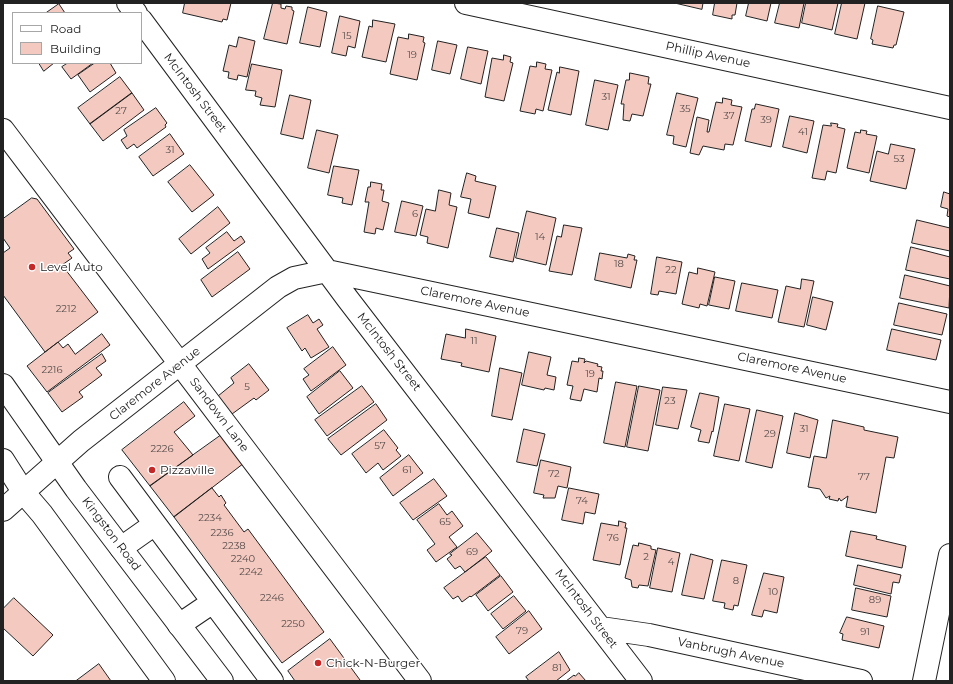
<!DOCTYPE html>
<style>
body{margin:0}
#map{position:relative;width:953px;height:684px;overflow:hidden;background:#fff;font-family:Montserrat,sans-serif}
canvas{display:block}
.frame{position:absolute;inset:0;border:4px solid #222;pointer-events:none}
.legend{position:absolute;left:12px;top:12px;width:130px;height:52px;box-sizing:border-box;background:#fff;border:1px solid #a7a7a7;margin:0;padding:5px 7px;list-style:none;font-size:12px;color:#222}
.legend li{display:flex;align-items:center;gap:8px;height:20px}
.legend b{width:20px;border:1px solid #a7a7a7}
</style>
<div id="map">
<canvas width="953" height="684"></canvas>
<div class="frame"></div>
<ul class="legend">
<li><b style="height:5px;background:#fff"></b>Road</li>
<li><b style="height:11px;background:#f3c9c0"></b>Building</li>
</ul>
</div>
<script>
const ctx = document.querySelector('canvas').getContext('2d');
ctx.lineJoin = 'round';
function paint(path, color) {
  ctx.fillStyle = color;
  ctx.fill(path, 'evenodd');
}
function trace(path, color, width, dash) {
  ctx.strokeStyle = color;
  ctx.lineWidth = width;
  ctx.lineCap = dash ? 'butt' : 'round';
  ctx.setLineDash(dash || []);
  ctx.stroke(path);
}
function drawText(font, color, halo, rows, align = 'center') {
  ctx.font = font + ' Montserrat,sans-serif';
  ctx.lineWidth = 3;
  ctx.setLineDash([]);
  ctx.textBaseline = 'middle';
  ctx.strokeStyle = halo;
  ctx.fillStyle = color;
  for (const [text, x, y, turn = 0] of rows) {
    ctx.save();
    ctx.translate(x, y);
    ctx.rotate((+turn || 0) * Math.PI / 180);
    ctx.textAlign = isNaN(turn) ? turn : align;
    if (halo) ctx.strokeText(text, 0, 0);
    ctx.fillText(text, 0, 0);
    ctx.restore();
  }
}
const building = new Path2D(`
 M185,3H231L227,20L223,19L222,22L183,13Z
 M273,3L281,4V8L285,9L286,6L292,7V10L294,11L287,44L264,39Z
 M675,3H703L702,9Z
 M715,3H737L735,15H732V19L713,15Z
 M749,3H771L767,21L746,16Z
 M780,3H804L799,28L775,23Z
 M806,3H838L832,30L802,23Z
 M842,3H865L857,39L835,34Z
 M59,4L65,13H46Z
 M878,6L904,12L896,45H894L893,48L872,44L873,40L871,39Z
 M308,7L327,12L320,47L300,43Z
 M340,16L360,21L355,48L348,46L346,56L332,53Z
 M373,20L395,24L386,62L362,57L369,26L372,27Z
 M409,34L424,37L423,42L425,43L417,80L390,74L398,37L408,39Z
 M239,37L255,41L247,77L238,75L237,80L228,78L229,72L223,71L229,45L236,47Z
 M438,41L457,45L450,74L432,70Z
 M468,47L488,51L481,84L461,79Z
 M504,55L511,57L510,62L513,63L504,101L485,97L492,58L503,60Z
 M537,62L546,64L545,69L552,70L543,111L536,109L535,114L520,111L530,66L536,67Z
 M39,63H54L44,71Z
 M68,63H93L71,79L62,67Z
 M95,63H110L116,73L90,92L78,75Z
 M252,64L282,70L275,107L260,105L262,98L255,96L256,91L246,90Z
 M560,67L579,71L571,115L548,110L557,72L559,73Z
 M630,73L649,77L648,84H651L643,116L632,114L630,121L623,120L624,104H621L626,80H629Z
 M120,77L132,93L90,124L78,108Z
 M595,80L618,85L608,130L586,125Z
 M132,93L144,110L103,141L90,124Z
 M677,93L698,98L686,147L673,144L674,136L667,135Z
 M290,95L311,100L303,139L281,134Z
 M723,98L732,100L731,105L742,107L733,145L725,144L724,150L703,146L699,155L690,153L697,117L709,120L707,132H709L716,102L722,103Z
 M756,104L779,109L771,147L745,141L752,109H754Z
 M156,108L167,123L165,125L166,127L137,148L134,144L127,149L121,140L127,136L124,130Z
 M790,116L814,121L807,153L783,147Z
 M831,123L838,124L837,127L845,129L836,173L827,171L825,180L812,178L823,125L831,126Z
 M317,130L338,135L329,173L308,168Z
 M861,130L867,131L866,134L877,136L869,173L847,168L855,132L860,133Z
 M170,134L184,154L153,176L139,157Z
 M891,144L915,149L906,189L870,181L877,151L888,154Z
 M190,165L214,195L192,212L168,182Z
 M334,166L359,170L352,205L342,203L343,198L328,195Z
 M467,173L476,176L475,181L496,186L489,218L468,213L471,199L461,197Z
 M371,182L382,184L381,190H384L382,201L389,203L383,230L376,228L375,234L364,232L369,202H365L368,187H370Z
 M439,190L451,193L449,205L457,207L448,248L427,243L428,237L420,235L426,209L435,211Z
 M944,192L950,194V217L947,216L948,209L941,207Z
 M32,198L37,199L74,249L68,253L72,258L62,265L98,312L45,352L3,295V253L10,248L3,238V219Z
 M402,201L423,206L416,236L395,232Z
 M218,207L230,223L191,254L179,239Z
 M527,211L556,218L546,265L516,258Z
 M917,220L950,228V251L912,243Z
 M564,225L582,228L572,275L549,271L557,236L561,237Z
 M497,228L519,233L513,262L490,257Z
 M227,232L234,241L241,236L245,242L208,269L202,259L210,253L206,248Z
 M911,247L950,257V279L906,270Z
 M238,252L250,269L212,297L201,280Z
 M600,253L627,258L628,254L635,256L634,260H637L631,288L595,280Z
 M657,257L682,262L676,294L659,291L658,295L651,294Z
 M698,268L715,272L707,306L700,304L699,308L682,304L689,272L697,274Z
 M905,275L950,286L949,308L900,298Z
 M715,277L735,281L729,309L709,305Z
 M802,279L814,281L804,327L778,322L786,286L800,289Z
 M742,283L778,290L772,318L736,311Z
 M813,297L833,302L826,330L807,325Z
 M899,303L947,314L942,335L894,325Z
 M308,315L313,323L319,319L323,325L317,329L329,347L311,358L305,348L302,351L287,328Z
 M466,329L496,336L489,372L461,366L462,363L441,359L446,334L465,338Z
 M892,329L941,340L936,360L887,350Z
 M102,334L110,345L47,392L27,366L58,342L63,348L68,344L75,354Z
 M333,347L346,365L311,391L303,379L309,375L304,369Z
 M529,352L551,357L547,375L556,377L554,390L545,388L544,390L522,385Z
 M102,354L106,361L96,368L102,375L79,392L83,397L62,412L48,393Z
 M579,358L585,359L584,363L586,361L598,364L597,366L602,367L601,371H603L602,379L599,378L597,392L584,389L581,401L570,399L573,386L567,385L572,361L578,362Z
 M249,364L269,390L256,400L254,398L232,414L218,396L234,383L231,378Z
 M500,368L522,373L512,420L492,416Z
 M340,371L353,388L319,414L307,397Z
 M616,382L637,386L625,447L604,443Z
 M362,386L374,402L327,436L315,420Z
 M639,386L660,390L648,451L627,447Z
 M663,387L687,390L678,429L656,425Z
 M700,393L719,397L713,432L712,431L709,443L698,441L701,430L691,427Z
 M184,402L195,416L174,432L193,455L150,486L122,450Z
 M376,404L387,420L341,455L328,439Z
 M725,404L750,409L739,461L714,456Z
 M757,410L783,416L772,468L746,462Z
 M795,413L818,420L810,458L787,453Z
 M833,420L864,427V430L898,437L894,458L886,457L876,513L846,507L848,496L841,501L839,498L838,501L829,499L830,496L826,498L820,489L808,487L814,456L826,458Z
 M524,429L545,434L537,466L517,462Z
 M384,430L398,448L396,450L401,456L383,470L378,463L366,473L352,454Z
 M227,431L248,460L174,517L150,486Z
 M409,455L423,473L393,496L380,478Z
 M541,460L571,467L567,488L558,486L555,498H543L544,495L534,493Z
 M434,479L447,496L413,520L400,503Z
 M212,488L219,497L221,495L226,503L224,505L244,532L248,529L324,632L282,663L174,517Z
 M569,488L599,494L595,514L585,512L583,524L562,520Z
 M439,504L447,515L452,511L463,526L449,537L457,547L436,562L427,550L435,544L417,520Z
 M619,521L626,523L625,528H627L620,565L593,560L601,523L618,526Z
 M851,531L877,536L876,539L906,546L902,568L846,556Z
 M477,533L492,551L465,572L460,566L455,569L447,559L452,555L450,554Z
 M639,543L651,546V549L656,550L648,586L639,585L638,588L632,587L631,580L625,578L633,545L638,546Z
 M658,548L680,553L672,592L650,588Z
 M691,554L713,560L704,599L682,595Z
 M486,557L500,575L471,597L470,596L462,602L458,596L453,599L444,588Z
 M722,560L747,565L738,606L734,605L733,610L724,608L725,603L713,601Z
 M858,565L901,575L899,583L893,582L891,594L854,585Z
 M764,573L784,577L777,613L764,610L762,617L752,615Z
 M501,576L513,592L488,611L476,595Z
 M856,588L891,596L887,617L852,610Z
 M514,596L526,611L503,629L491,614Z
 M14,598L53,635L33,656L3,628V609Z
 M529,611L542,629L509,654L496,637Z
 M847,617L884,626L879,648L842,640L843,634L840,633Z
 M330,639L360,680L358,681H295L288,671Z
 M559,652L570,670L556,681H529L526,677Z
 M99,664L111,681H76Z
 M579,673L586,681H566L574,675L575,676Z`);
const minor = new Path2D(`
 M128,3L136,13
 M466,3L950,108
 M141,20L347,298L641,681
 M3,130L420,681
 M120,477L272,681
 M3,510L81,441L278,287L294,278L327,271L950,402
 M121,548L155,524
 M179,625L213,602
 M601,628L649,635L861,681
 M924,681L950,555`);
const major = new Path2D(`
 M3,385L76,489L222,681
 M3,460L24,493L42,514L164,681`);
const markers = [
 [32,267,4,"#c62828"],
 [152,470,4,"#c62828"],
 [318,663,4,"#c62828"]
];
const numberNames = [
 ["15",347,36],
 ["19",412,55],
 ["31",606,97],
 ["35",685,109],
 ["27",121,111],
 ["37",729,116],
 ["39",766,120],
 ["41",803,132],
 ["31",170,150],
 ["53",899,159],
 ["6",415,214],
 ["14",540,237],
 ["18",619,264],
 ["22",671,270],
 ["2212",66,309],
 ["11",474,341],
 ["2216",52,370],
 ["19",590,374],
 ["5",247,387],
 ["23",670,401],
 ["31",804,429],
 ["29",770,434],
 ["57",380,446],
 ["2226",162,449],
 ["61",407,470],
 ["72",554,474],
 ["77",864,477],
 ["74",582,501],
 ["2234",210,518],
 ["65",445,522],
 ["2236",222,533],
 ["76",613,538],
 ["2238",234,546],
 ["69",472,552],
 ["2",646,557],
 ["2240",243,559],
 ["4",671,562],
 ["2242",251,572],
 ["8",736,581],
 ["10",773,592],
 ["2246",272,598],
 ["89",875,600],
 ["2250",293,624],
 ["79",522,631],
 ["91",865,632],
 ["81",557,668]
];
const streetNames = [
 ["Phillip Avenue",708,55,12],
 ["McIntosh Street",195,93,53],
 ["Claremore Avenue",475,302,12],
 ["McIntosh Street",389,352,52],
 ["Claremore Avenue",792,368,12],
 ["Claremore Avenue",155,384,-38],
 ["Sandown Lane",219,415,53],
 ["Kingston Road",111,534,53],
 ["McIntosh Street",586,609,53],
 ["Vanbrugh Avenue",731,653,12]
];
const poiNames = [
 ["Level Auto",40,267],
 ["Pizzaville",160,470],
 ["Chick-N-Burger",326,663]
];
paint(building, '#f3c9c0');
trace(building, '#222', 1);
trace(minor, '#222', 24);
trace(major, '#222', 24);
trace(minor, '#fff', 22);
trace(major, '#fff', 22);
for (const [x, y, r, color] of markers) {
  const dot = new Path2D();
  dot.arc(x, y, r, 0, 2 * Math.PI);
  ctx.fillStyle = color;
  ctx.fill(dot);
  trace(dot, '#fff', 1.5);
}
drawText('10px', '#564c4a', null, numberNames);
drawText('12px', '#222', '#fff', streetNames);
drawText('12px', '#222', '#fff', poiNames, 'left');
</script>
